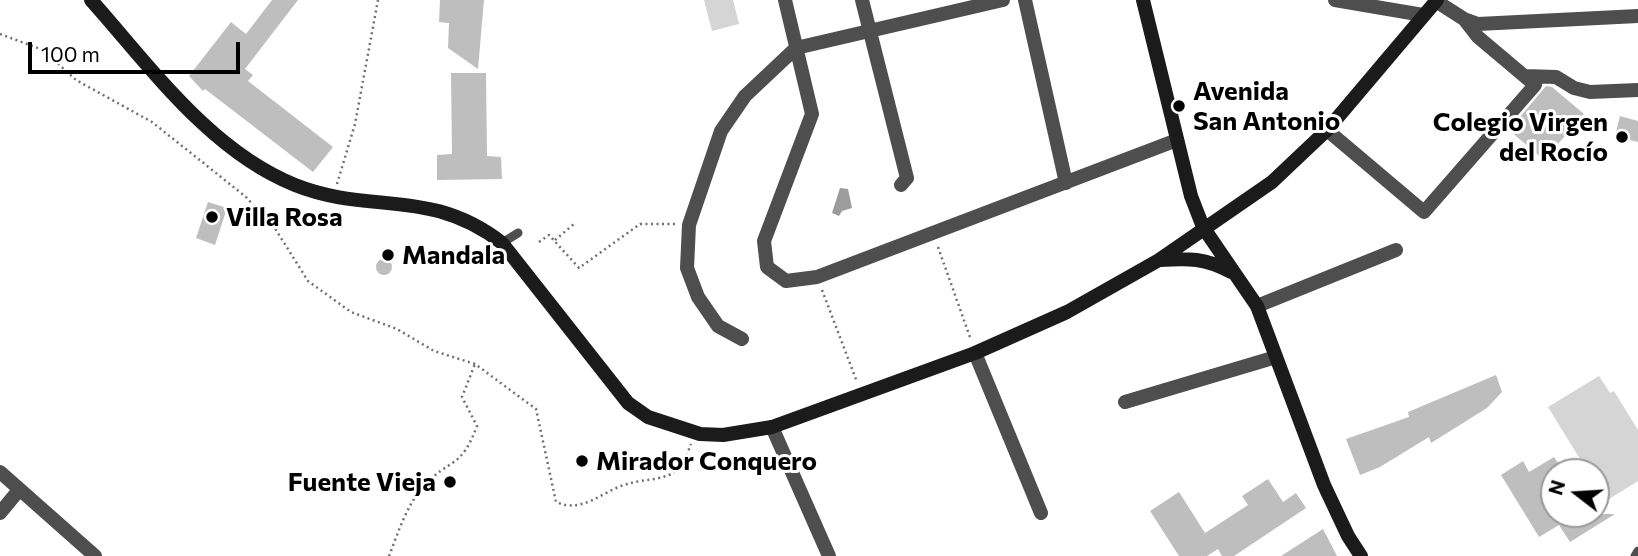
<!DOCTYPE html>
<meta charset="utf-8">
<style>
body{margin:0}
#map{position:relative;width:1638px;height:556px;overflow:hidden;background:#fff;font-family:Commissioner,sans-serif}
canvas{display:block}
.north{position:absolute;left:1540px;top:458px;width:70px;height:70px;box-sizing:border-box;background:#fff;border:2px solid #999;border-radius:50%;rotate:287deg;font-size:19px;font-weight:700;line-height:28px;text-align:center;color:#000}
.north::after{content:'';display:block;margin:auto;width:24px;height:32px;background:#000;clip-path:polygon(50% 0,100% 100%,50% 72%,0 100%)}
.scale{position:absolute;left:28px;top:42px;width:212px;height:32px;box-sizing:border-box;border:4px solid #000;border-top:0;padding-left:9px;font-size:21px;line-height:24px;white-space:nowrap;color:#000;-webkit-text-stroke:5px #fff;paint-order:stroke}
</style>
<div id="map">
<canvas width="1638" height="556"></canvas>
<div class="north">N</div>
<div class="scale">100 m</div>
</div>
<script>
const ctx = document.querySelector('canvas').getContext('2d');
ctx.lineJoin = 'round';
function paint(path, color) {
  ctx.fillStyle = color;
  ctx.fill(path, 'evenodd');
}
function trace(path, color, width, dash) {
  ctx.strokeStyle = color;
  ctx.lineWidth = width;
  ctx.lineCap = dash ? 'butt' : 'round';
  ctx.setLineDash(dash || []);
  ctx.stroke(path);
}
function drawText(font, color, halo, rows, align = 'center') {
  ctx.font = font + ' Commissioner,sans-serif';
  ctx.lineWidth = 6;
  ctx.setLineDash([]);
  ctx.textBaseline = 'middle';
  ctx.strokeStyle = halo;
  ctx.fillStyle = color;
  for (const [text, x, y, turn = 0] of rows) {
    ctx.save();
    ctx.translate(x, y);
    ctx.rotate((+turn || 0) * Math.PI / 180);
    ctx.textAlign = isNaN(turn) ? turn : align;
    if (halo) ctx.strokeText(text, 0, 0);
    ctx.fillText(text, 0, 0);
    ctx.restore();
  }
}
const green = new Path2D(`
 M704,0H733L739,24L712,31Z
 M1599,376L1610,393L1614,391L1638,430V481L1606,501L1596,485V472H1588L1548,407Z`);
const water = new Path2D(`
 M840,188L848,189L852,208L842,211L839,216L832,213Z`);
const building = new Path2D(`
 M272,0H298L245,69L253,75L248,81L333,147L313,172L205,89L203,91L189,76L231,22L246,34Z
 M440,0H484L478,69L448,48L449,23L439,22Z
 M451,73H486L487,156L501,157L502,179L437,180V155L452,154Z
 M1546,86L1552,87L1584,114L1544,160L1509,130Z
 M1620,116L1638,121V142L1615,136Z
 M208,202L227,208L215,245L196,238Z
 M376 267a8 8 0 1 1 16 0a8 8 0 1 1-16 0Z
 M1496,375L1502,392L1487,408L1431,443L1429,437L1380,467L1360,475L1346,439L1409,417L1408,412Z
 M1554,457L1564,472H1554V514H1615L1570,542L1559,525L1539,537L1501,475L1523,461L1529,472Z
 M1268,479L1283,502L1296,493L1306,508L1234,556H1222L1218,549L1207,556H1179L1150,511L1179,492L1205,533L1248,505L1242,496Z
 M1323,529L1337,556H1281Z`);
const path = new Path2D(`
 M0,34L43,50L76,80L152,122L246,197L276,230L308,281L351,312L397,329L434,351L475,364L536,409L556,502C583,514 602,491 627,484C645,478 670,482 683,464C687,459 688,450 691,444
 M337,184L355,124L378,0
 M555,240L574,224
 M539,242L549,235L579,268L640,224H675
 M938,247L971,340
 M822,290L857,382
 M389,556C398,533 407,504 424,486C450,457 460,471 477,426L462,397L475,364`);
const lane = new Path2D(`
 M502,243L518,233
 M1635,556L1638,551`);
const street = new Path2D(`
 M785,0L812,114L764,241L767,267L786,281L817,277L1177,140
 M862,0L907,178L901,185
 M1025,0L1066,183
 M1335,0L1423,15
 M1436,1L1464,19L1478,24L1638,16
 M1525,76L1556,77L1574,88L1590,92L1638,90
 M1327,130L1424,212L1535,85L1478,37L1464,19
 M1257,306L1396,250
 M742,339L718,326L698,297L687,268L689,225L721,131L745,96L796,48L1003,0
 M975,353L1041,513
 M1125,402L1276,357
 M772,427L829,556
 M0,472L95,556
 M0,513L19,490`);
const secondary = new Path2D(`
 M91,0C150,66 210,151 295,185C370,215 430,187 502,243L628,403L648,417L700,434L723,435L772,427L975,353L1067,312L1159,260L1272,182L1327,130L1437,0
 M1143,0L1191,196L1203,227L1257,306L1324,485L1348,536L1361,556
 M1160,260C1188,258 1206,258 1231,272`);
const markers = [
 [1179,106,7,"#000"],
 [1622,137,7,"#000"],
 [212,217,7,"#000"],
 [388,255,7,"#000"],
 [582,461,7,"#000"],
 [450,482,7,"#000"]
];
const poiNames = [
 ["Avenida",1193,91],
 ["San Antonio",1193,121],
 ["Colegio Virgen",1608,122,"right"],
 ["del Rocío",1608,152,"right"],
 ["Villa Rosa",226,217],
 ["Mandala",402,255],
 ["Mirador Conquero",596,461],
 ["Fuente Vieja",436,482,"right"]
];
paint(green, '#d5d5d5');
paint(water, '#9c9c9c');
paint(building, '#bebebe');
trace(path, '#707070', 2.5, [2, 3.5]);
trace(lane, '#4e4e4e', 9);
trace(street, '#4e4e4e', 14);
trace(secondary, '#1b1b1b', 14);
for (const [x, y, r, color] of markers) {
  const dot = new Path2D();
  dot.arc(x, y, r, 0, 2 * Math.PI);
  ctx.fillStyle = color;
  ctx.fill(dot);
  trace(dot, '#fff', 2.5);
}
drawText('bold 26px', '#000', '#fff', poiNames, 'left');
</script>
